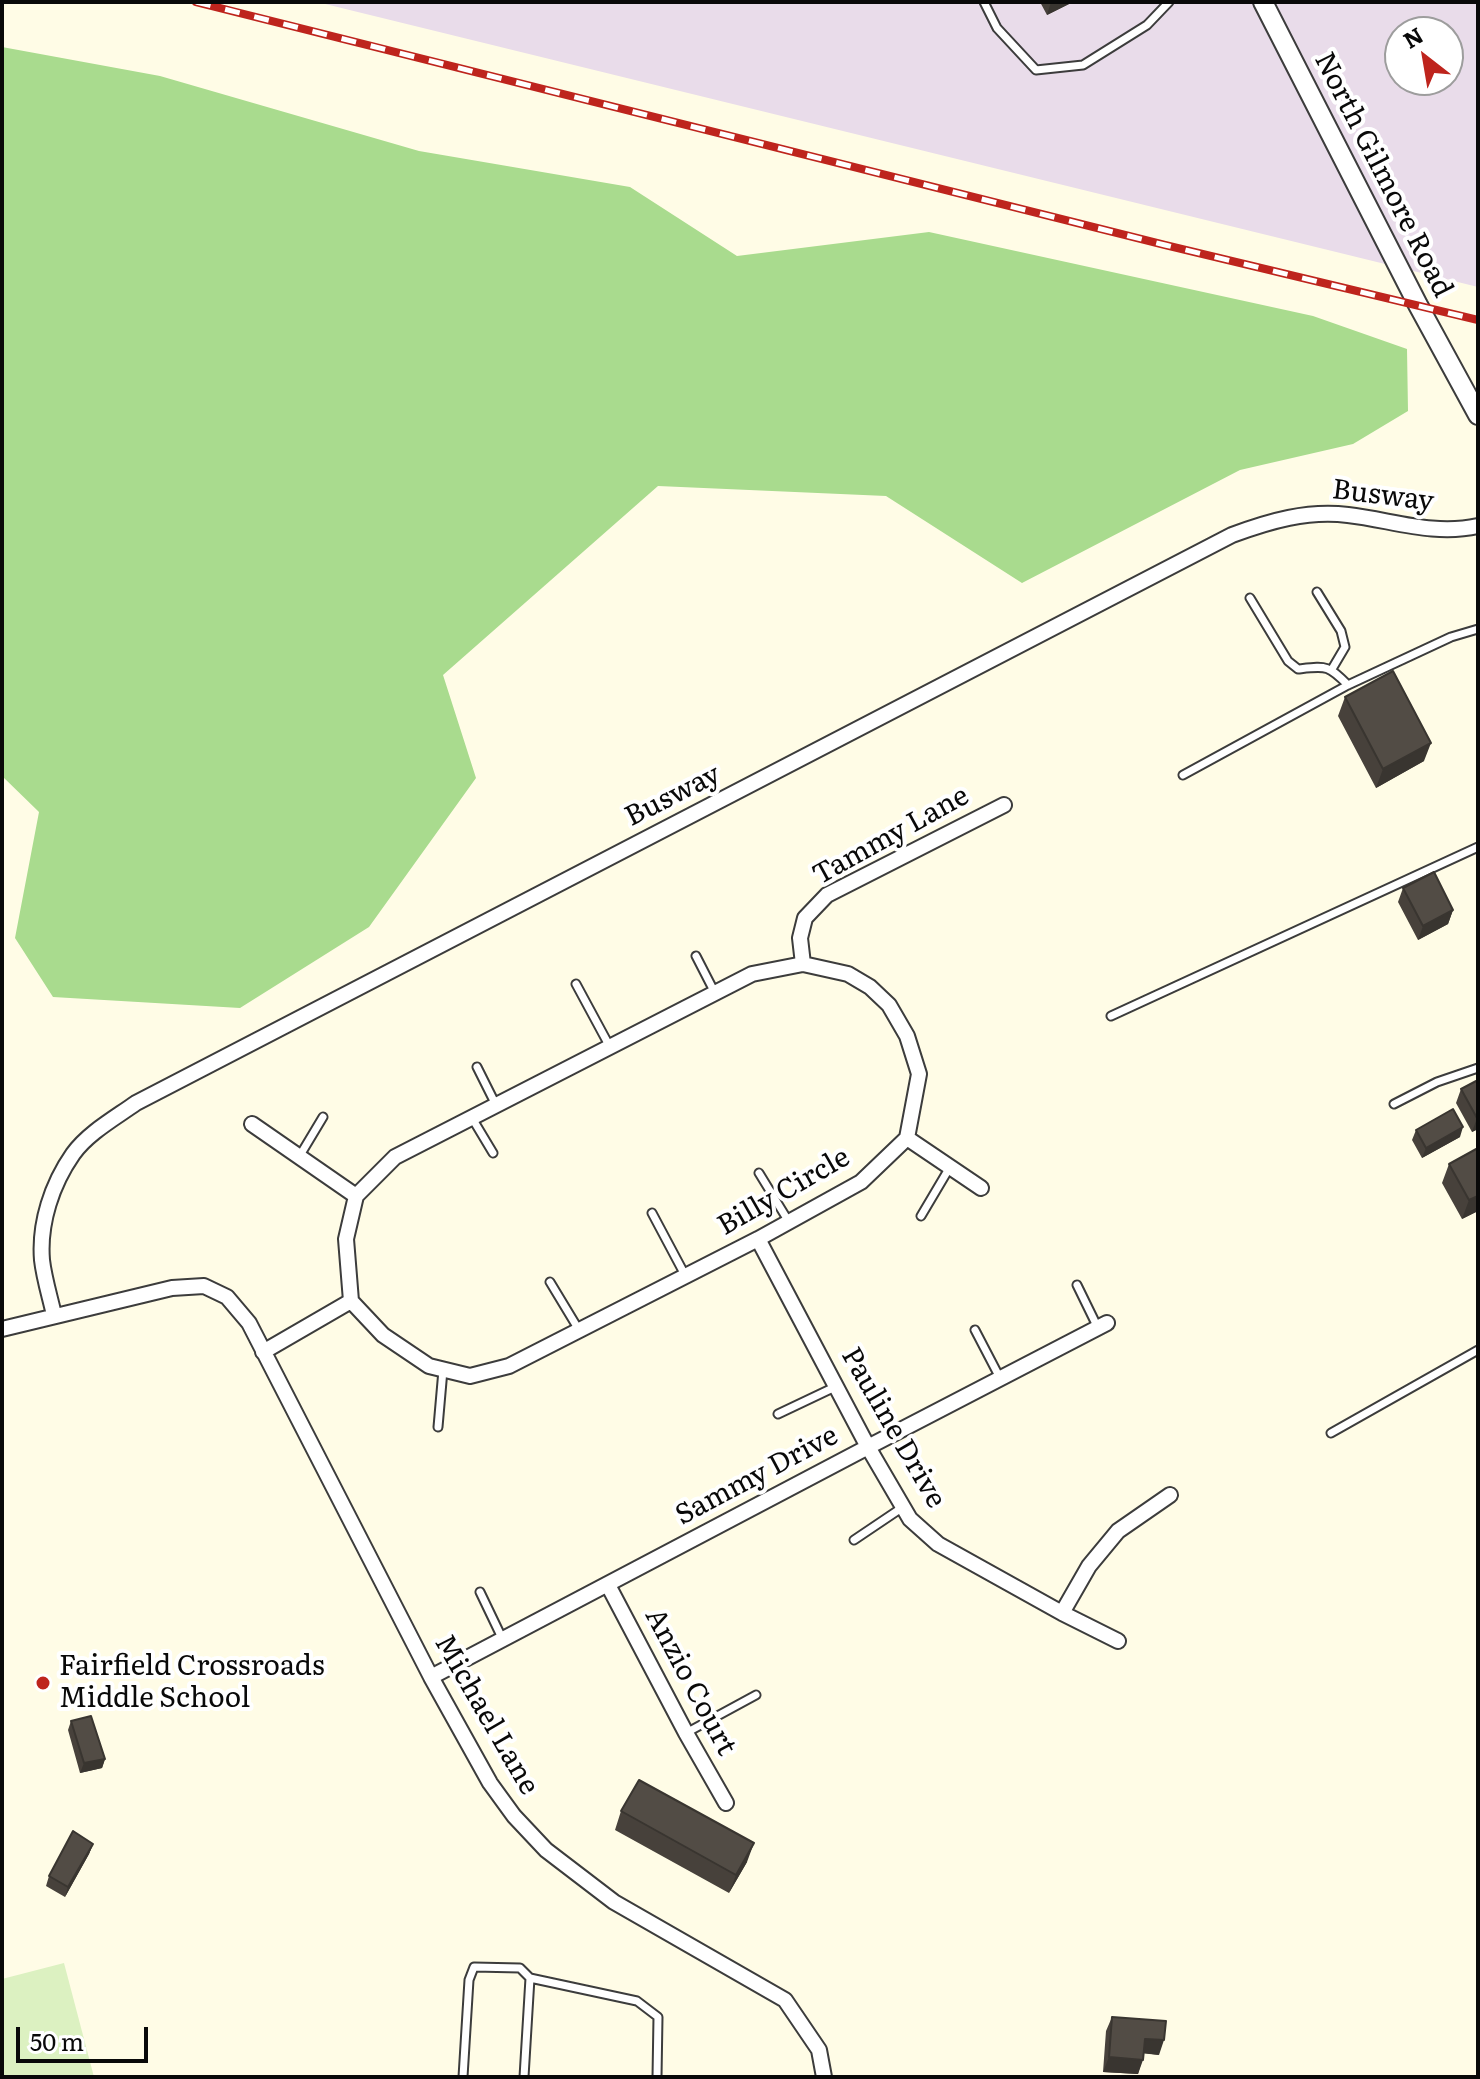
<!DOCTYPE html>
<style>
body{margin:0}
#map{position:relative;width:1480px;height:2079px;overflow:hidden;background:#fffce6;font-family:Literata,serif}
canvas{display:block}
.frame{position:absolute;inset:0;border:4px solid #090909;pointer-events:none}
.north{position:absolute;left:1384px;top:16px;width:80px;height:80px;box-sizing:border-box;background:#fff;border:2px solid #9d9d9d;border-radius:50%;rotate:329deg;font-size:22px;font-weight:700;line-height:32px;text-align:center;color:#090909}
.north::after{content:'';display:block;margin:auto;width:28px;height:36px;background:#be241d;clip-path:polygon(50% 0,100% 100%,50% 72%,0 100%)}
.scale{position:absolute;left:16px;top:2027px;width:132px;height:36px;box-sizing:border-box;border:4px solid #090909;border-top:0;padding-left:10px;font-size:24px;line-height:28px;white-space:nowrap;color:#090909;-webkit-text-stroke:6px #fff;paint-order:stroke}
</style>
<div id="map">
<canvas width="1480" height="2079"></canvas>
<div class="frame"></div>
<div class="north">N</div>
<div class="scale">50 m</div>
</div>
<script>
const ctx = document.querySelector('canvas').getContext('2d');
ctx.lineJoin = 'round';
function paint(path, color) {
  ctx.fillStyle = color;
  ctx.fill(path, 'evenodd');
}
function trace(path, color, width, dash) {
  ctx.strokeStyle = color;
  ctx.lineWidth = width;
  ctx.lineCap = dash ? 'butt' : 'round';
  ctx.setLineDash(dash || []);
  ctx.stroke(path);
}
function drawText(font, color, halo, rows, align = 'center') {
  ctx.font = font + ' Literata,serif';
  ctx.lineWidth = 8;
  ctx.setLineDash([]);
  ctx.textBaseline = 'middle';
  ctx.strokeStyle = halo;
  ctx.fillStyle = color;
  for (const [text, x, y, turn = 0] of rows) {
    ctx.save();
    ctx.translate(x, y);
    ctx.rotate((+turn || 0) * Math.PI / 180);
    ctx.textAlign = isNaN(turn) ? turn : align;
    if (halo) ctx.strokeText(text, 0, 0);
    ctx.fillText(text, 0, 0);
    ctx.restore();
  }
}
const industrial = new Path2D(`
 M317,2H1478V287L1381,263ZM1400,32H1448V80H1400Z`);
const forest = new Path2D(`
 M2,47L160,76L419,151L630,187L737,256L929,232L1313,316L1407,349L1408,411L1353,444L1240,470L1022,583L886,496L658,486L443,675L476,778L369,927L240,1008L53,997L15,938L39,812L2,776Z`);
const pitch = new Path2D(`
 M64,1963L94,2077H2V1979Z`);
const service = new Path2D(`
 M984,2L997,28L1036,70L1083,65L1147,25L1169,2
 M1317,592L1341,631L1345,647L1332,669
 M1250,598L1288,661L1298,669C1327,666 1328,665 1348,685
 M1183,775L1348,685L1451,637L1478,629
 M696,956L715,993
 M576,984L610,1047
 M1111,1016L1478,847
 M477,1067L496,1105
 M1394,1104L1437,1082L1478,1068
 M472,1118L493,1153
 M299,1157L323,1117
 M759,1173L789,1222
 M652,1213L685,1275
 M921,1216L950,1167
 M550,1282L579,1330
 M1077,1285L1098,1328
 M975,1330L1000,1378
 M778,1414L837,1386
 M438,1427L443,1370
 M1331,1433L1478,1350
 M854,1540L903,1507
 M480,1592L503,1640
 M686,1733L756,1695
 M530,1978L637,2001L658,2017L657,2077
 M463,2077L469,1980L474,1967L520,1968L530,1978L524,2077`);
const minor = new Path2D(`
 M803,964L848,974L870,987L889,1005L907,1036L919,1074L907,1138L861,1182L758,1239L509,1366L470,1376L429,1366L383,1335L351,1301L346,1239L356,1196L395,1157L752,974Z
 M803,964L800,938L805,918L827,895L1004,805
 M252,1124L356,1196
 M907,1138L981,1188
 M758,1239L868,1447L910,1519L938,1544L1062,1613L1118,1641
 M54,1315C50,1297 44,1278 42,1260C39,1223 52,1184 73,1154C88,1133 115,1118 136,1103L1232,535C1270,521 1307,510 1348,515C1392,520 1433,536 1478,526
 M2,1329L172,1288L204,1286L227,1297L249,1323L431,1677L490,1783L514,1816L546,1850L614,1902L785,2000L819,2050L824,2077
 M263,1352L351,1301
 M608,1585L686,1733L726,1803
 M1062,1613L1089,1566L1118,1531L1170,1495
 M431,1677L868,1447L1107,1323`);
const tertiary = new Path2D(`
 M1263,2L1418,305L1478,415`);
const rail = new Path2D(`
 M196,2L1165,245L1478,320`);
const wall = new Path2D(`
 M1040,2H1073L1047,15Z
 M1345,697L1424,761L1376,788L1338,716Z
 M1403,888L1453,910L1448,924L1418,940L1398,902Z
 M1478,1080V1129L1472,1132L1456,1103L1461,1089Z
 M1416,1130L1460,1137L1422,1158L1412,1140Z
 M1478,1148V1211L1462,1219L1442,1183L1449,1164Z
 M71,1721L105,1759L102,1768L80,1773L68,1730Z
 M621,1811L747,1862L729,1893L615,1830Z
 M93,1844L89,1854L65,1897L46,1886L49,1876Z
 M1112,2017L1159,2055L1144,2053L1138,2074L1103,2072L1106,2031Z`);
const shadedWall = new Path2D(`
 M1051,2H1073L1047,15Z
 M1431,743L1424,761L1376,788L1383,769Z
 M1453,910L1448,924L1418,940L1423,926Z
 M1477,1118H1478V1129L1472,1132Z
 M1463,1127L1460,1137L1422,1158L1426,1148Z
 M1478,1196V1211L1462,1219L1469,1200Z
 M105,1759L102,1768L80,1773L84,1763Z
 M754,1843L747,1862L729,1893L736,1875Z
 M93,1844L89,1854L65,1897L68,1887Z
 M1145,2039L1164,2040L1159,2055L1140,2053Z
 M1109,2057L1143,2060L1138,2074L1103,2072Z`);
const building = new Path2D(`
 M1393,671L1431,743L1383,769L1345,697Z
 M1434,872L1453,910L1423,926L1403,888Z
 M1478,1080V1118H1477L1461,1089Z
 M1453,1109L1463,1127L1426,1148L1416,1130Z
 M1478,1148V1196L1469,1200L1449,1164Z
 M91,1716L105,1759L84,1763L71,1721Z
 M639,1780L754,1843L736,1875L621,1811Z
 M73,1831L93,1844L68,1887L49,1876Z
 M1112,2017L1166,2021L1164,2040L1145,2039L1143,2060L1109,2057Z`);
const markers = [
 [43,1683,8,"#be241d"]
];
const streetNames = [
 ["North Gilmore Road",1383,175,63],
 ["Busway",1383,496,7],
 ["Busway",673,796,-27],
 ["Tammy Lane",891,836,-29],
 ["Billy Circle",784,1192,-30],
 ["Pauline Drive",893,1428,60],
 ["Sammy Drive",757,1476,-28],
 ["Anzio Court",690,1682,62],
 ["Michael Lane",486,1715,60]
];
const poiNames = [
 ["Fairfield Crossroads",59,1667],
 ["Middle School",59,1699]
];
paint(industrial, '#e9dcea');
paint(forest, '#a9db8e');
paint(pitch, '#dcf1c1');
trace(service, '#3c3c3c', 11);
trace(minor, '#3c3c3c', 18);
trace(tertiary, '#3c3c3c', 22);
trace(service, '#fff', 7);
trace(minor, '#fff', 14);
trace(tertiary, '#fff', 18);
trace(rail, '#be241d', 8);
trace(rail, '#fff', 5, [15]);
paint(wall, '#47413b');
paint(shadedWall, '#393530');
paint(building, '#524c45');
trace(building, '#393530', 2);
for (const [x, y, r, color] of markers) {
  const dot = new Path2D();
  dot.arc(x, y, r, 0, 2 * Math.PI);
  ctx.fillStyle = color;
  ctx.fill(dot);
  trace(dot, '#fff', 3);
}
drawText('28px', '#090909', '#fff', streetNames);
drawText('28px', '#090909', '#fff', poiNames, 'left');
</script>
